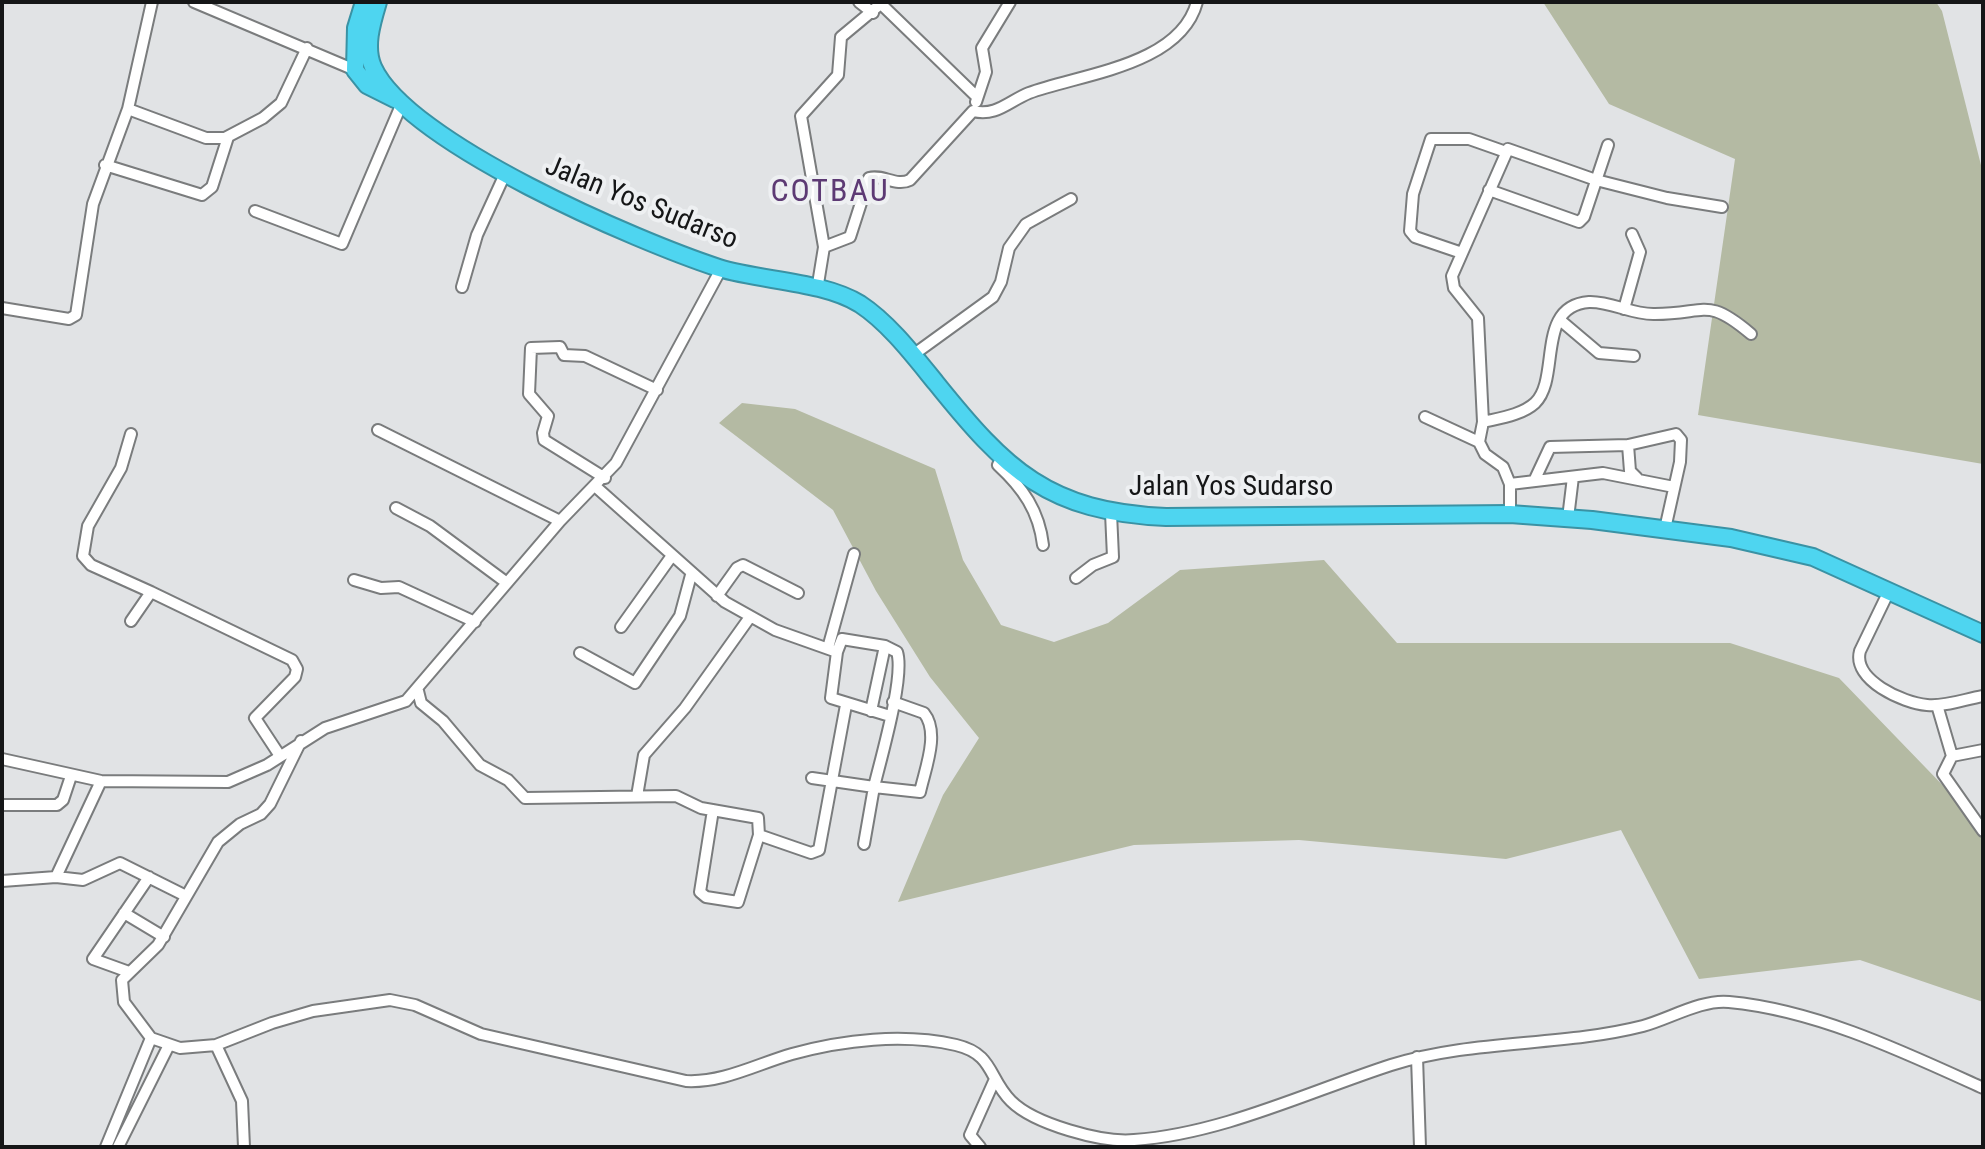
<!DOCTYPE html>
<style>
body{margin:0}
#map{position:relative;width:1985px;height:1149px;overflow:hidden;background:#e1e3e5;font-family:"Roboto Condensed",sans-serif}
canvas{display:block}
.frame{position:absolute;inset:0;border:4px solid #151617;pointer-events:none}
</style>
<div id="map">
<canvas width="1985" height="1149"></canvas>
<div class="frame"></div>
</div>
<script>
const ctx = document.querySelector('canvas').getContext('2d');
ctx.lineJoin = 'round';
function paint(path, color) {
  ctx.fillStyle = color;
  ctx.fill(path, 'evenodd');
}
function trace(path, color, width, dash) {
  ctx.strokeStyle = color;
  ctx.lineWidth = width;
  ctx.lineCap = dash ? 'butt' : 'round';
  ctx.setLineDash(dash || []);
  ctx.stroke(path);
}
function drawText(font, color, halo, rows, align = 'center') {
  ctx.font = font + ' "Roboto Condensed",sans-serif';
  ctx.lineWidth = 8;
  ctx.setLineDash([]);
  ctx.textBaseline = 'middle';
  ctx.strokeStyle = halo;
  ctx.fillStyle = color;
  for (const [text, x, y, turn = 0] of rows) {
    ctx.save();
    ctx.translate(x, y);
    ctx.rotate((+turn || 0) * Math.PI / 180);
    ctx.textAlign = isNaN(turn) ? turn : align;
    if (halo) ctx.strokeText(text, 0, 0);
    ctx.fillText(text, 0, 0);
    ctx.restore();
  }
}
const green = new Path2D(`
 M1543,2H1936L1942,11L1983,173V464L1698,415L1735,159L1609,104Z
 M742,403L795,409L935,469L963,560L1001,625L1054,642L1108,623L1180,570L1324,560L1397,643H1730L1839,678L1983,827V1002L1860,960L1699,979L1621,830L1506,859L1299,840L1134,845L898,902L943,795L979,738L930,677L876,591L833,510L719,423Z`);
const minor = new Path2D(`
 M194,2L355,70
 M859,2L873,13
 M881,4L977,97
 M976,102L986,72L982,48L1010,2
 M128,109L206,138H225L263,118L281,103L307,48
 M105,165L202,195L212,187L228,137
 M1489,190L1579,222L1584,217L1608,145
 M255,211L342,244L402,103
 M824,247L850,237L869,178C883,174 896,187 910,180L973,111C996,117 1009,101 1029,93C1080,74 1180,66 1197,2
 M1459,252L1415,237L1410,231L1413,194L1431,139H1469L1506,152
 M462,287L477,235L505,174
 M817,290L824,247L801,116L838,75L841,37L883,2
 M2,308L69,319L76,315L93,204L128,109L152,2
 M1624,309L1640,252L1632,234
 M1560,320L1599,353L1634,356
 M913,355L993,297L1001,282L1009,248L1026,224L1071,199
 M1425,417L1479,442L1485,454L1503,467L1510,484V514
 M1483,422C1500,418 1522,415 1535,403C1561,378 1535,306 1589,302C1611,301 1632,315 1655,314C1707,314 1706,296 1751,334
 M378,430L560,521
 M131,434L121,468L88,526L83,556L91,565L151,592
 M1479,442L1483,422L1478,318L1454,288L1452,276L1508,149L1596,180L1667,198L1722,207
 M1628,445L1630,471L1637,478
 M1002,457L998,465C1023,488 1039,511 1043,545
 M605,478L544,440L543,433L548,416L529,394L531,348L560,347L564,355L585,356L657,390
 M1535,479L1550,447L1628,445L1676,434L1681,440L1680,462L1665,529
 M1510,484L1603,473L1674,487
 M596,487L725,602L775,630L837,652
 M396,508L430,526L507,583
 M1568,518L1573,477
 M1076,578L1093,565L1113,557L1111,513
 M354,580L381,588L399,587L475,622
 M1889,591L1860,651C1852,680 1903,703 1927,705C1945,707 1965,699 1983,696
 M717,596L737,568L743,565L798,593
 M131,621L151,592L292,660L297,669L295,677L255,718L280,756
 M621,627L671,557
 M828,648L854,554
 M580,653L635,683L680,616L691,575
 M418,691L421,703L443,721L480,765L508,780L525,798L676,796L701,808L758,818L759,835L738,902L706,897L700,892L713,810
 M1937,705L1952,756
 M871,711L885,646
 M301,741L270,804L261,814L240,824L218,842L158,945L122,980L124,1002L151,1038L180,1048L216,1045L272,1023L313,1011L390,1000L415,1005L481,1034L686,1081C723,1083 757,1064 792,1054C843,1040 903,1033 956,1045C994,1054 988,1078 1011,1101C1034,1124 1102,1143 1134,1140C1221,1134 1308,1092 1391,1065C1474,1039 1560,1047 1643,1026C1669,1019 1702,999 1729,1002C1816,1010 1904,1052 1983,1088
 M1983,750L1952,756L1943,774L1983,831
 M2,759L101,781L228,782L267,765L325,728L406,701L560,521L616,463L721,269
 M812,778L874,787C881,758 905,676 897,652L885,646L842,639L837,652L831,698L890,716
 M637,796L644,755L685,708L750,617
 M2,805H57L63,800L71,776
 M759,835L811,853L819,850L846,705
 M864,844L874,787L920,792C925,769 940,733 924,713L893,702
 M56,877L101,781
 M2,881L56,877L83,880L120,863L186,896
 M124,913L164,937
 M129,972L93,959L149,877
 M216,1045L242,1101L244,1147
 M1417,1057L1420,1147
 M106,1147L151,1038
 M118,1147L169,1045
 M980,1147L970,1135L995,1079`);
const highway = new Path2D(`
 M364,2L356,28L355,70L367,85L395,99
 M378,2C372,22 364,47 373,67C407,143 639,242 719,268C761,281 823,281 860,304C889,323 914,356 936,383C1006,470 1048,512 1166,517L1510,514L1592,520L1731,538L1813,557L1983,634`);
const streetNames = [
 ["Jalan Yos Sudarso",641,204,22],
 ["Jalan Yos Sudarso",1231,488]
];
const quarterNames = [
 ["COTBAU",830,193]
];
paint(green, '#b4baa3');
trace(minor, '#7a7c7d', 14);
trace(highway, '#3a92a4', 20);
trace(minor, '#fff', 10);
trace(highway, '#4ed5f0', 16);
drawText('28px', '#151617', '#eef0f2', streetNames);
ctx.letterSpacing = '2px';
drawText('32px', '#5d3a74', '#eef0f2', quarterNames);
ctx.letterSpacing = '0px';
</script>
